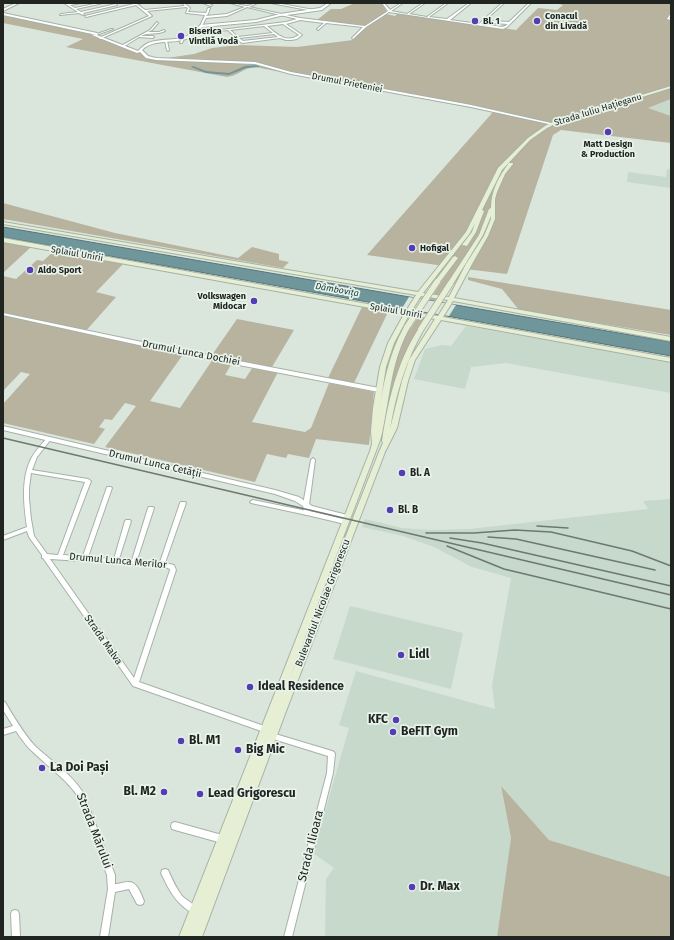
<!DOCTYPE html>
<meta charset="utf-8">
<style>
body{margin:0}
#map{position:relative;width:674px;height:940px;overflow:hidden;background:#dae6dc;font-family:"Fira Sans",sans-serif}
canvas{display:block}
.frame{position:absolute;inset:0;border:4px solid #212522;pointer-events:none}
</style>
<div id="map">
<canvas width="674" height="940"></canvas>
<div class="frame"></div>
</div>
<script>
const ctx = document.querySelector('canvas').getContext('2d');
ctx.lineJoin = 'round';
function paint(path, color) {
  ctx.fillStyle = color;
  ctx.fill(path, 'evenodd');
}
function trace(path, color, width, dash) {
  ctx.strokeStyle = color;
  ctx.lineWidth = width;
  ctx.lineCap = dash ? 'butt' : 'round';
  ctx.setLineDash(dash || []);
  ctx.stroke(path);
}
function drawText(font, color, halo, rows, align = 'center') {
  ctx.font = font + ' "Fira Sans",sans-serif';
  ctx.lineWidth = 3.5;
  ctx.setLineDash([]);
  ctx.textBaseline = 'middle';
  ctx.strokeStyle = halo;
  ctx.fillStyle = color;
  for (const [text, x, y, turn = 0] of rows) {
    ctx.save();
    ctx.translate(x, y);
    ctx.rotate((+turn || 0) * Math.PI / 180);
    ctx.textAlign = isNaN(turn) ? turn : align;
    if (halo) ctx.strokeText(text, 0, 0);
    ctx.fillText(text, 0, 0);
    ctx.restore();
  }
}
const built = new Path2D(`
 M671,99V116L648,108L669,100Z
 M667,169L671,170V188L627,182L628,172L666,177Z
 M466,326L671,361V393L506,363L471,367L465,389L414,379L425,349L442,345L451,346Z
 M671,499V877L549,840L501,787L511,838L497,937H325L326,879L334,868L313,853L349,728L339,725L356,671L495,709L492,685L511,578L472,567L436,548L423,543L403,536L362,527L365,519L402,528L431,530L469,529L648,509L643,501Z
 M350,606L463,633L451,689L333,659Z`);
const green = new Path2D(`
 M355,3H382L387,12L364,26L317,20L331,9H341Z
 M553,3H671V12L667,19L671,20V99L648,108L671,116V143L561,130L553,135L507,274L457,268L411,342L383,436H381L390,377L403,340L451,267L367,255L493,112L255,67C244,68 237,76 227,77L66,47L83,39L3,23V14L91,33L92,36L132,50L135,53H139L142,50L150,57L160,59L194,54L212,48L239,45L297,47L353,40L366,26L386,14L395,16L398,13L516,30L538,8L557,10L563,5Z
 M3,203L115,233L238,258L252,247L279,254V260L289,262L283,268L3,219Z
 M4,242L31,247L3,273V243Z
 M54,251L124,263L96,292L116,297L84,333L184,353L150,401L180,408L213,359L232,363L225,375L245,379L253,367L278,372L252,422L305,432L311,428L329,383L374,392L369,445L316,439L309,458L288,454L286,458L267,454L255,482L105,447L136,406L125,403L112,420L105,419L99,427L105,429L94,444L3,423V404L30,374L21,372L3,391V276L16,279L37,260L43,261Z
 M468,277L671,310V335L519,310L502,289L468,280Z
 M362,307L388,312L354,383L328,378Z
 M237,319L294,330L272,367L212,355Z
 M501,786L549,840L671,877V937H497L511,838Z`);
const water = new Path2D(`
 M3,227L671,342V356L3,237Z`);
const pier = new Path2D(`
 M409,297L456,305L449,316L402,308Z`);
const canal = new Path2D(`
 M258,65L259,67L246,68L229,75L206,73L191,67L193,66L206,71L229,73L245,66Z`);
const minor = new Path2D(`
 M64,3H66L69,4L81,3L70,5L75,8L99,3H103L76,9L81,12L116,4L117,5L83,13L84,14L83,15L79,13L60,15L61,14L78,12Z
 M138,3H142L137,4L145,10L185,6L183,4L184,3L190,8L188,12L206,13L208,8H210L208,14L206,16L227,14L245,7L230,3C235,3 242,6 247,6C251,6 253,3 257,3L249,7L300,18L365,26L388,11L382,3H384L390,10L401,3H403L391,11L407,14L423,3H425L409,14L427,17L446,3H448L429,17L447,19L469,3H471L450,20L479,24L501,4H503L481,24L488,25L492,21L509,22L529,3H531L507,27L503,29L389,12L366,27L353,39L352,38L363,27L326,23L318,30L317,29L324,23L300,20L286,24L302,35L297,39L291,40H286L280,38L242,43L236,38L228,30L197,34L196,33L286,22L297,19L247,7L227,16L206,18L202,26L201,27L200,26L205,15L186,13L188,8L186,7L147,11L152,16L100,39L99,38L149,16L136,5L86,17L85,16ZM493,23L508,24C503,29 497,26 490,25ZM283,24L299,35C286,44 277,34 267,26ZM264,26L273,33L238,37L230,30ZM274,34L278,37L243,41L239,38Z
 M203,3H206L212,5L211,6Z
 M271,3H276L314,10L313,11Z
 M671,13V16L669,18H671V20L667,19Z
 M157,22L158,23L152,30L148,32H159L164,30L165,31C157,35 149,32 141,36H153L154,37L153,38L139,37L123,47L121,46L150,30Z
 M111,29H113L99,34H97Z
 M182,39L183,38L184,39L182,43H180Z
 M166,40L167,41L169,50L168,51L167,50L165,41Z
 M49,437L51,439L37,457L32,470L88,479L91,481L63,555L83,556L107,487H111L112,488L88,557L114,559L125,521L126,520H130L131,521L119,559L132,560L148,508L149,507H153L154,508L137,560L160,562L180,503L181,502H185L186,503L165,563L174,565L176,570L139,682L264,726L266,727L267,729L266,731L264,732L133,686L43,558H42V555L29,537L27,531L3,540V536L27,527C24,506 21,481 30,461C34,452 41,445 47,438ZM31,473L85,482L58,555L47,554L34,536L31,519L29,499V488ZM50,559L162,566L170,569V570L134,678Z
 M313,458L315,460L309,505L308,506H304L303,505L311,460Z
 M253,500L307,511L309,512L310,513L309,514L307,515L251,503L250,502L251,501Z
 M3,701L5,702C14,717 23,733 35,746C53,763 70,772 84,794L115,875V884C120,884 124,882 128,882C137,881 141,894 144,901L143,904L140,905L137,904L129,889L115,892L108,937H100L108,889L107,875L79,798C67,779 48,767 32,751C26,746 21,738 16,731L3,735V729L13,726L3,710Z
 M272,733L332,751L334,752L335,754L333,773L292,937H284L327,773L328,756L270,738L269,736L270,734Z
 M175,822L222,835L225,836L226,839L225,842L222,843L175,830L172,829L171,826L172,823Z
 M165,869L168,870C172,879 176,888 182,896C187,901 196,905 199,910L198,913L195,914C177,906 169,890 161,873L162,870Z
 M15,910L18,911L19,914L20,937H12L11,914L12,911Z`);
const tertiary = new Path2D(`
 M16,3H19L3,11V9Z
 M328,3H331L322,10L280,16L256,22L202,27C184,51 159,34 142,50L148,56L156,58L255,62L291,72L471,105L560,125L558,126L471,107L291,74L255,64L156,60L146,58L140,52L137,53L92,35L94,34L138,51C141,48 144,45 148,43C168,36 185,45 200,25L256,20L280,14L320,8Z
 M3,13L97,33L98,34L97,35L3,15Z
 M3,313L166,347L379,388L382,390L379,392L166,351L3,315Z
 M3,426L275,490L299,497L312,506L347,515H349L350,517L349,519H347L310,510V511L347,520L348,522L347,524H345L307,515H305L303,506L295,501L275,494L3,430Z`);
const secondary = new Path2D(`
 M671,86V88L555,124L547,128L530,140L502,170L482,210L484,211L476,232L467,246L462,245L472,232L475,223L470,233L423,293L449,297L466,264L484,236L491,219V216L483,235L453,284L450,286L447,284L479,235L489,209L491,208C491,191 499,176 509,163H513V164L505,174L497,192L495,199V219L488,236L472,264L454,298L671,337V341L453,301L443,317L671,358V362L441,320L415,360L408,381L397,428L385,452L285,714L202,937H179L370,451L372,444L371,431L373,408L380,367L388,343L404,314L3,242V238L406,311L416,295L3,224V222L418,292L466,232L498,168L528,138L545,126L553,122ZM421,296L448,300L438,316L411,312ZM409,315L435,319L409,360L402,381L390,429C396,393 406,360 424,329L423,328H419C397,362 388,401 382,441L383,443L379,452L289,680L376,451C379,443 382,436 383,428C391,390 391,362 410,327L409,326H405L404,327C388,356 383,386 378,418L386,367L394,343Z
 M455,256L458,258L439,283H435V281L453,257Z`);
const rail = new Path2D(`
 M3,438L671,595
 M537,526L568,528
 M426,533H474L515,530L551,532L632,551L671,566
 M488,537L516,539L655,570
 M450,538L482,543L671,586
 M447,546L504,569L671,609`);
const secondaryBridge = new Path2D(`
 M407,327L437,282
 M421,329L450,284`);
const markers = [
 [475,21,4,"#543cb4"],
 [537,21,4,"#543cb4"],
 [181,36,4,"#543cb4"],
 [608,132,4,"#543cb4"],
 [412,248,4,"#543cb4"],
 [30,270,4,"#543cb4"],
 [254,301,4,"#543cb4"],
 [402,473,4,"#543cb4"],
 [390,510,4,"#543cb4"],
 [401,655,4,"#543cb4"],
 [250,687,4,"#543cb4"],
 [396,720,4,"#543cb4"],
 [393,732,4,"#543cb4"],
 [181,741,4,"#543cb4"],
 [238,750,4,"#543cb4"],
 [42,768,4,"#543cb4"],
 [164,792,4,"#543cb4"],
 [200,794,4,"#543cb4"],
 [412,887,4,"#543cb4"]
];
const farPoinames = [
 ["Conacul",545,16],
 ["din Livadă",545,26],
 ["Bl. 1",483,21],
 ["Biserica",189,31],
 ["Vintilă Vodă",189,41],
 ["Matt Design",608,144,"center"],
 ["& Production",608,154,"center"],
 ["Hofigal",420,248],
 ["Aldo Sport",38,270],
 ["Volkswagen",246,296,"right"],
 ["Midocar",246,306,"right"]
];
const farStreetnames = [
 ["Drumul Prieteniei",347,83,11],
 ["Strada Iuliu Hațieganu",598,110,-17],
 ["Splaiul Unirii",77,254,10],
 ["Splaiul Unirii",396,311,10]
];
const farWaternames = [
 ["Dâmbovița",337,290,10]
];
const streetNames = [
 ["Drumul Lunca Dochiei",191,353,11],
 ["Drumul Lunca Cetății",155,464,13],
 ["Drumul Lunca Merilor",118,561,5],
 ["Bulevardul Nicolae Grigorescu",323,603,-69],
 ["Strada Malva",103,640,55]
];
const poiNames = [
 ["Bl. A",410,473],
 ["Bl. B",398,510]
];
const nearPoinames = [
 ["Lidl",409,655],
 ["Ideal Residence",258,687],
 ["KFC",388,720,"right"],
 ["BeFIT Gym",401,732],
 ["Bl. M1",189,741],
 ["Big Mic",246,750],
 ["La Doi Pași",50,768],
 ["Bl. M2",156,792,"right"],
 ["Lead Grigorescu",208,794],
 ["Dr. Max",420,887]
];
const nearStreetnames = [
 ["Strada Mărului",94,831,69],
 ["Strada Ilioara",311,846,-76]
];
paint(built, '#c7d9ca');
paint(green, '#b8b39e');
paint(water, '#6f969b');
trace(water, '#587477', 1);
paint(pier, '#dae6dc');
paint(canal, '#6f969b');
trace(minor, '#a6b1a8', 2);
trace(tertiary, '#a6b1a8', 2);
trace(secondary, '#a6b1a8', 2);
paint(minor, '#fff');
paint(tertiary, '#fff');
paint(secondary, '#e6efd3');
trace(rail, '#6f7771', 1.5);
trace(secondaryBridge, '#a6b1a8', 7, []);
trace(secondaryBridge, '#e6efd3', 5.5);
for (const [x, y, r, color] of markers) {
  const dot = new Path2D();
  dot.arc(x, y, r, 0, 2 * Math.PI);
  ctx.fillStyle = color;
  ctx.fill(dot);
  trace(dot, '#e8f3ea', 1.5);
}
drawText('bold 9px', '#212522', '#e8f3ea', farPoinames, 'left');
drawText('9px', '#212522', '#e8f3ea', farStreetnames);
drawText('italic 9px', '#0f373b', '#e8f3ea', farWaternames);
drawText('10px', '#212522', '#e8f3ea', streetNames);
drawText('bold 10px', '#212522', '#e8f3ea', poiNames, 'left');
drawText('bold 12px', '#212522', '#e8f3ea', nearPoinames, 'left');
drawText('12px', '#212522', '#e8f3ea', nearStreetnames);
</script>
